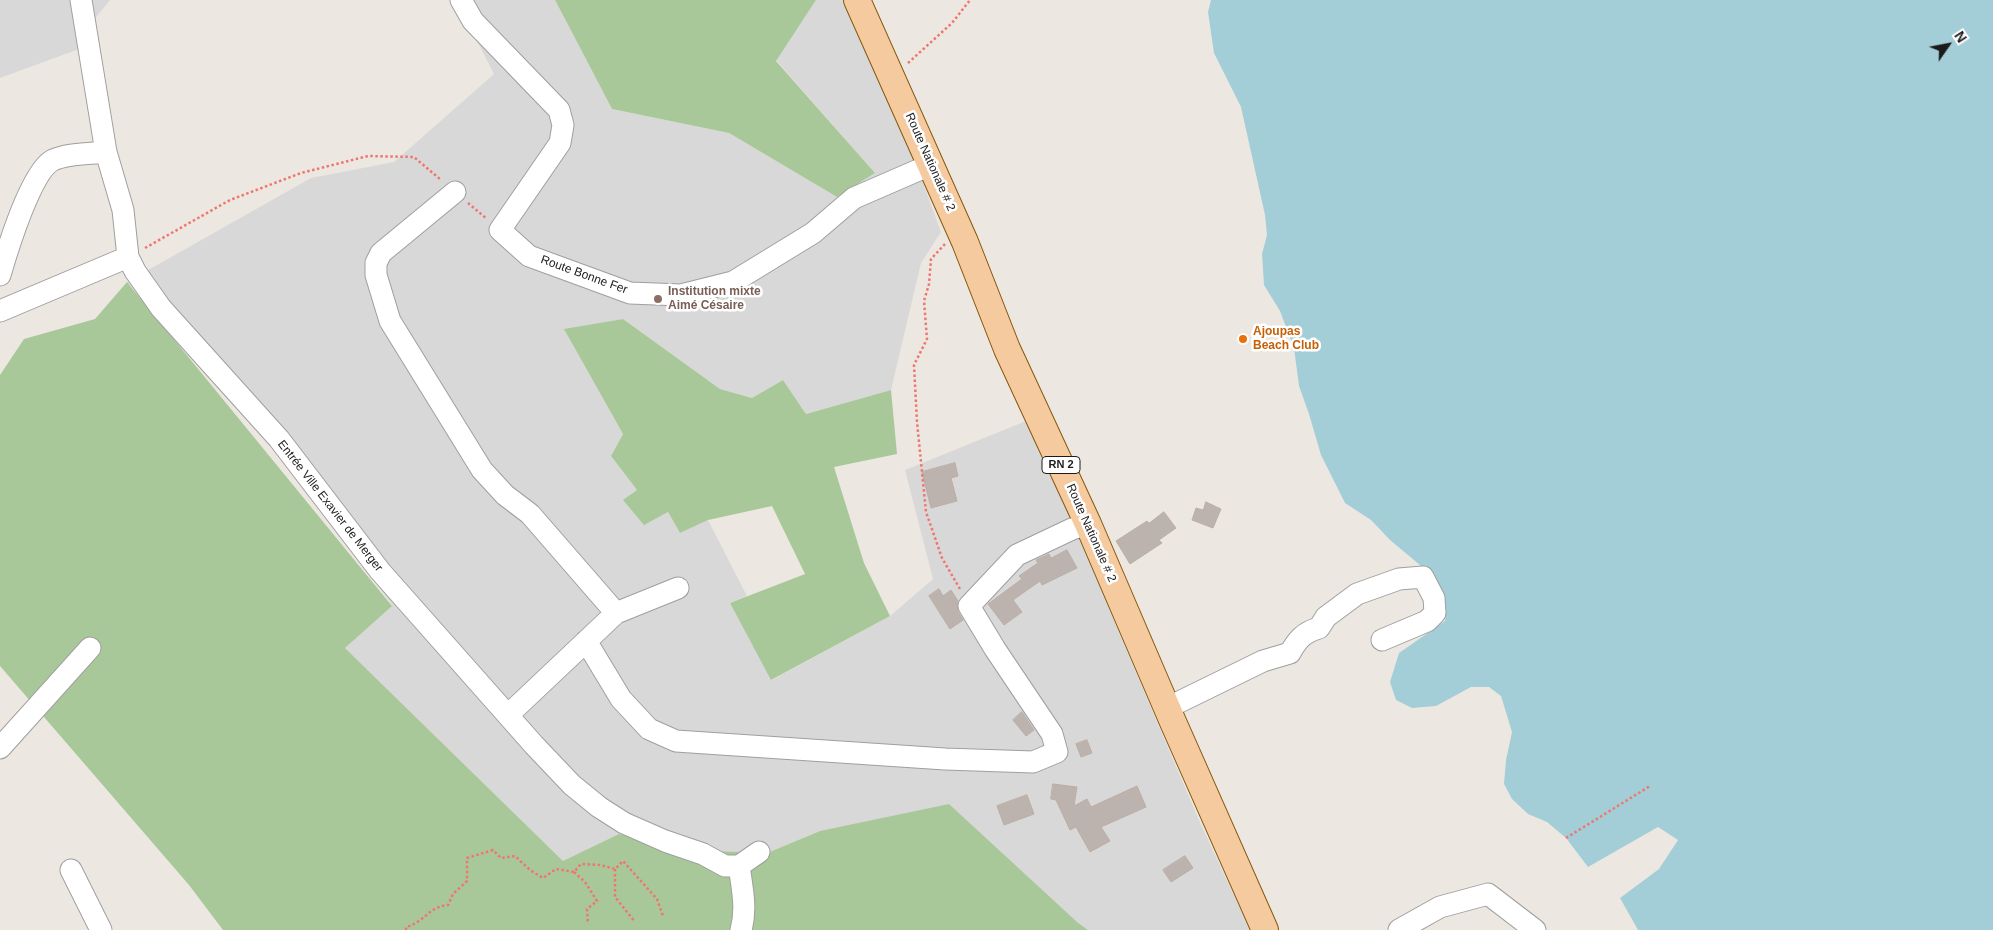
<!DOCTYPE html>
<meta charset="utf-8">
<style>
body{margin:0}
#map{position:relative;width:1993px;height:930px;overflow:hidden;background:#ece8e1;font-family:Helvetica,sans-serif}
canvas{display:block}
.north{position:absolute;left:1923px;top:20px;width:50px;height:50px;-webkit-text-stroke:4px #fff;paint-order:stroke;rotate:57deg;font-size:14px;font-weight:700;line-height:20px;text-align:center;color:#1b1b1b}
.north::after{content:'';display:block;margin:auto;width:18px;height:22px;background:#1b1b1b;clip-path:polygon(50% 0,100% 100%,50% 72%,0 100%)}
</style>
<div id="map">
<canvas width="1993" height="930"></canvas>
<div class="north">N</div>
</div>
<script>
const ctx = document.querySelector('canvas').getContext('2d');
ctx.lineJoin = 'round';
function paint(path, color) {
  ctx.fillStyle = color;
  ctx.fill(path, 'evenodd');
}
function trace(path, color, width, dash) {
  ctx.strokeStyle = color;
  ctx.lineWidth = width;
  ctx.lineCap = dash ? 'butt' : 'round';
  ctx.setLineDash(dash || []);
  ctx.stroke(path);
}
function drawText(font, color, halo, rows, align = 'center') {
  ctx.font = font + ' Helvetica,sans-serif';
  ctx.lineWidth = 5;
  ctx.setLineDash([]);
  ctx.textBaseline = 'middle';
  ctx.strokeStyle = halo;
  ctx.fillStyle = color;
  for (const [text, x, y, turn = 0] of rows) {
    ctx.save();
    ctx.translate(x, y);
    ctx.rotate((+turn || 0) * Math.PI / 180);
    ctx.textAlign = isNaN(turn) ? turn : align;
    if (halo) ctx.strokeText(text, 0, 0);
    ctx.fillText(text, 0, 0);
    ctx.restore();
  }
}
const residential = new Path2D(`
 M0,0H73L79,49L0,78Z
 M86,0H110L88,27Z
 M456,0H555L612,109L729,133L837,197L875,173L776,60L816,0H845L911,150L941,232L921,263L891,390L806,414L783,380L752,398L720,389L623,319L565,330L623,434L611,456L637,490L624,500L668,512L680,533L708,520L747,596L730,603L772,680L890,616L933,579L905,470L1031,419L1123,642L1198,818L1250,930H1088L1077,922L820,831L767,853L691,850L619,834L564,862L345,648L392,605L245,407L127,282L311,178L394,162L494,74Z`);
const forest = new Path2D(`
 M555,0H816L776,61L875,173L837,197L729,133L612,109Z
 M127,282L392,606L345,648L563,861L619,834L691,850L767,853L820,831L949,804L1077,922L1088,930H223L189,885L0,666V375L24,339L95,319Z
 M623,319L720,389L752,398L783,380L806,414L891,390L897,454L834,467L864,563L890,616L771,680L730,603L805,574L772,506L708,520L680,533L668,512L644,525L623,500L637,490L611,456L623,434L564,329Z`);
const water = new Path2D(`
 M1211,0H1993V930H1638L1620,898L1659,869L1678,840L1658,827L1588,867L1566,838L1547,822L1528,814L1512,799L1504,784L1506,760L1512,732L1501,696L1489,687H1471L1436,706L1412,708L1396,700L1390,682L1399,653L1445,621L1446,613L1420,565L1390,540L1371,520L1345,503L1321,455L1309,414L1299,386L1294,348L1280,311L1264,285L1262,254L1267,235L1265,215L1241,107L1214,53L1208,12Z`);
const building = new Path2D(`
 M955,463L958,476L951,478L957,501L931,508L922,472Z
 M1206,502L1221,509L1213,528L1192,520L1196,508L1203,510Z
 M1164,512L1176,528L1159,540L1162,543L1130,564L1116,541L1147,521L1149,523Z
 M1067,550L1077,568L1042,585L1040,581L1013,600L1022,612L1004,625L988,604L1022,579L1019,576L1038,563L1036,560L1049,554L1051,558Z
 M939,589L943,596L951,590L958,601L957,605L958,612L963,620L950,629L929,596Z
 M1022,712L1034,730L1026,736L1013,720Z
 M1087,740L1092,753L1081,757L1076,744Z
 M1053,784L1077,787L1074,806L1087,799L1091,807L1137,786L1146,807L1101,827L1110,841L1090,852L1076,827L1070,830L1056,800L1051,799Z
 M1027,795L1034,814L1004,825L997,806Z
 M1185,856L1193,868L1171,882L1163,870Z`);
const path = new Path2D(`
 M908,63L952,23L970,0
 M468,203L487,219
 M945,244L931,259L929,284L924,301L927,339L914,365L917,422L926,512L942,558L960,589
 M145,248L230,200L301,173L368,156L414,157L441,180
 M1566,838L1650,786
 M615,869V897L635,922
 M574,872L585,882L597,901L587,909L588,924
 M406,930V927C425,922 428,907 448,905L453,894L467,881V858L493,850L501,858L515,856L530,870L543,878L556,869L574,872L581,864L600,865L615,869L623,861L657,899L663,916`);
const minor = new Path2D(`
 M81,0L106,152L123,210L128,257L135,271L161,308L279,439L380,571L534,745L572,785L599,807L624,823L665,841L703,854L725,866H739L759,852
 M461,0L473,21L559,110L563,125L560,143L500,230L529,256L630,293L681,295L733,282L813,233L854,198L930,165
 M455,192L381,253L376,263V275L390,321L482,470L505,495L530,514L616,613
 M0,275C7,251 31,171 53,160C68,153 89,154 106,152
 M0,311L128,257
 M586,641L621,699L649,729L676,741L945,759L1033,762L1057,752L1052,734L995,649L969,606L1017,555L1072,529L1088,524
 M1167,708L1263,661L1290,653C1297,640 1304,632 1319,628L1326,617L1357,594L1399,579L1423,577L1434,598L1435,613L1427,621L1382,640
 M508,715L616,613L678,588
 M0,748L90,648
 M739,866C742,887 747,909 741,930
 M71,870L101,930
 M1399,930L1440,907L1488,894L1535,930`);
const major = new Path2D(`
 M857,0L965,242L1007,349L1088,524L1173,722L1265,930`);
const markers = [
 [658,299,5,"#8d6e63"],
 [1243,339,5,"#e8710a"]
];
const shields = [
 [1061,465,38]
];
const shieldNames = [
 ["RN 2",1061,465]
];
const streetNames = [
 ["Route Nationale # 2",930,162,66],
 ["Route Bonne Fer",584,275,20],
 ["Entrée Ville Exavier de Merger",330,506,52],
 ["Route Nationale # 2",1091,533,66]
];
const educationNames = [
 ["Institution mixte",668,292],
 ["Aimé Césaire",668,306]
];
const foodNames = [
 ["Ajoupas",1253,332],
 ["Beach Club",1253,346]
];
paint(residential, '#d9d8d8');
paint(forest, '#a9c899');
paint(water, '#a4ced7');
paint(building, '#bcb3ae');
trace(building, '#bcaea5', 1);
trace(minor, '#9f9f9f', 23);
trace(major, '#87570b', 28);
trace(path, '#ef766f', 2.5, [2.5, 2.5]);
trace(minor, '#fff', 21);
trace(major, '#f4ca9e', 26);
for (const [x, y, r, color] of markers) {
  const dot = new Path2D();
  dot.arc(x, y, r, 0, 2 * Math.PI);
  ctx.fillStyle = color;
  ctx.fill(dot);
  trace(dot, '#fff', 2);
}
for (const [x, y, w] of shields) {
  const box = new Path2D();
  box.roundRect(x - w / 2, y - 8.5, w, 17, 4);
  ctx.fillStyle = '#fff';
  ctx.fill(box);
  trace(box, '#1b1b1b', 1);
}
drawText('bold 11px', '#1b1b1b', null, shieldNames);
drawText('12px', '#1b1b1b', '#fff', streetNames);
drawText('bold 12px', '#785e54', '#fff', educationNames, 'left');
drawText('bold 12px', '#c56008', '#fff', foodNames, 'left');
</script>
